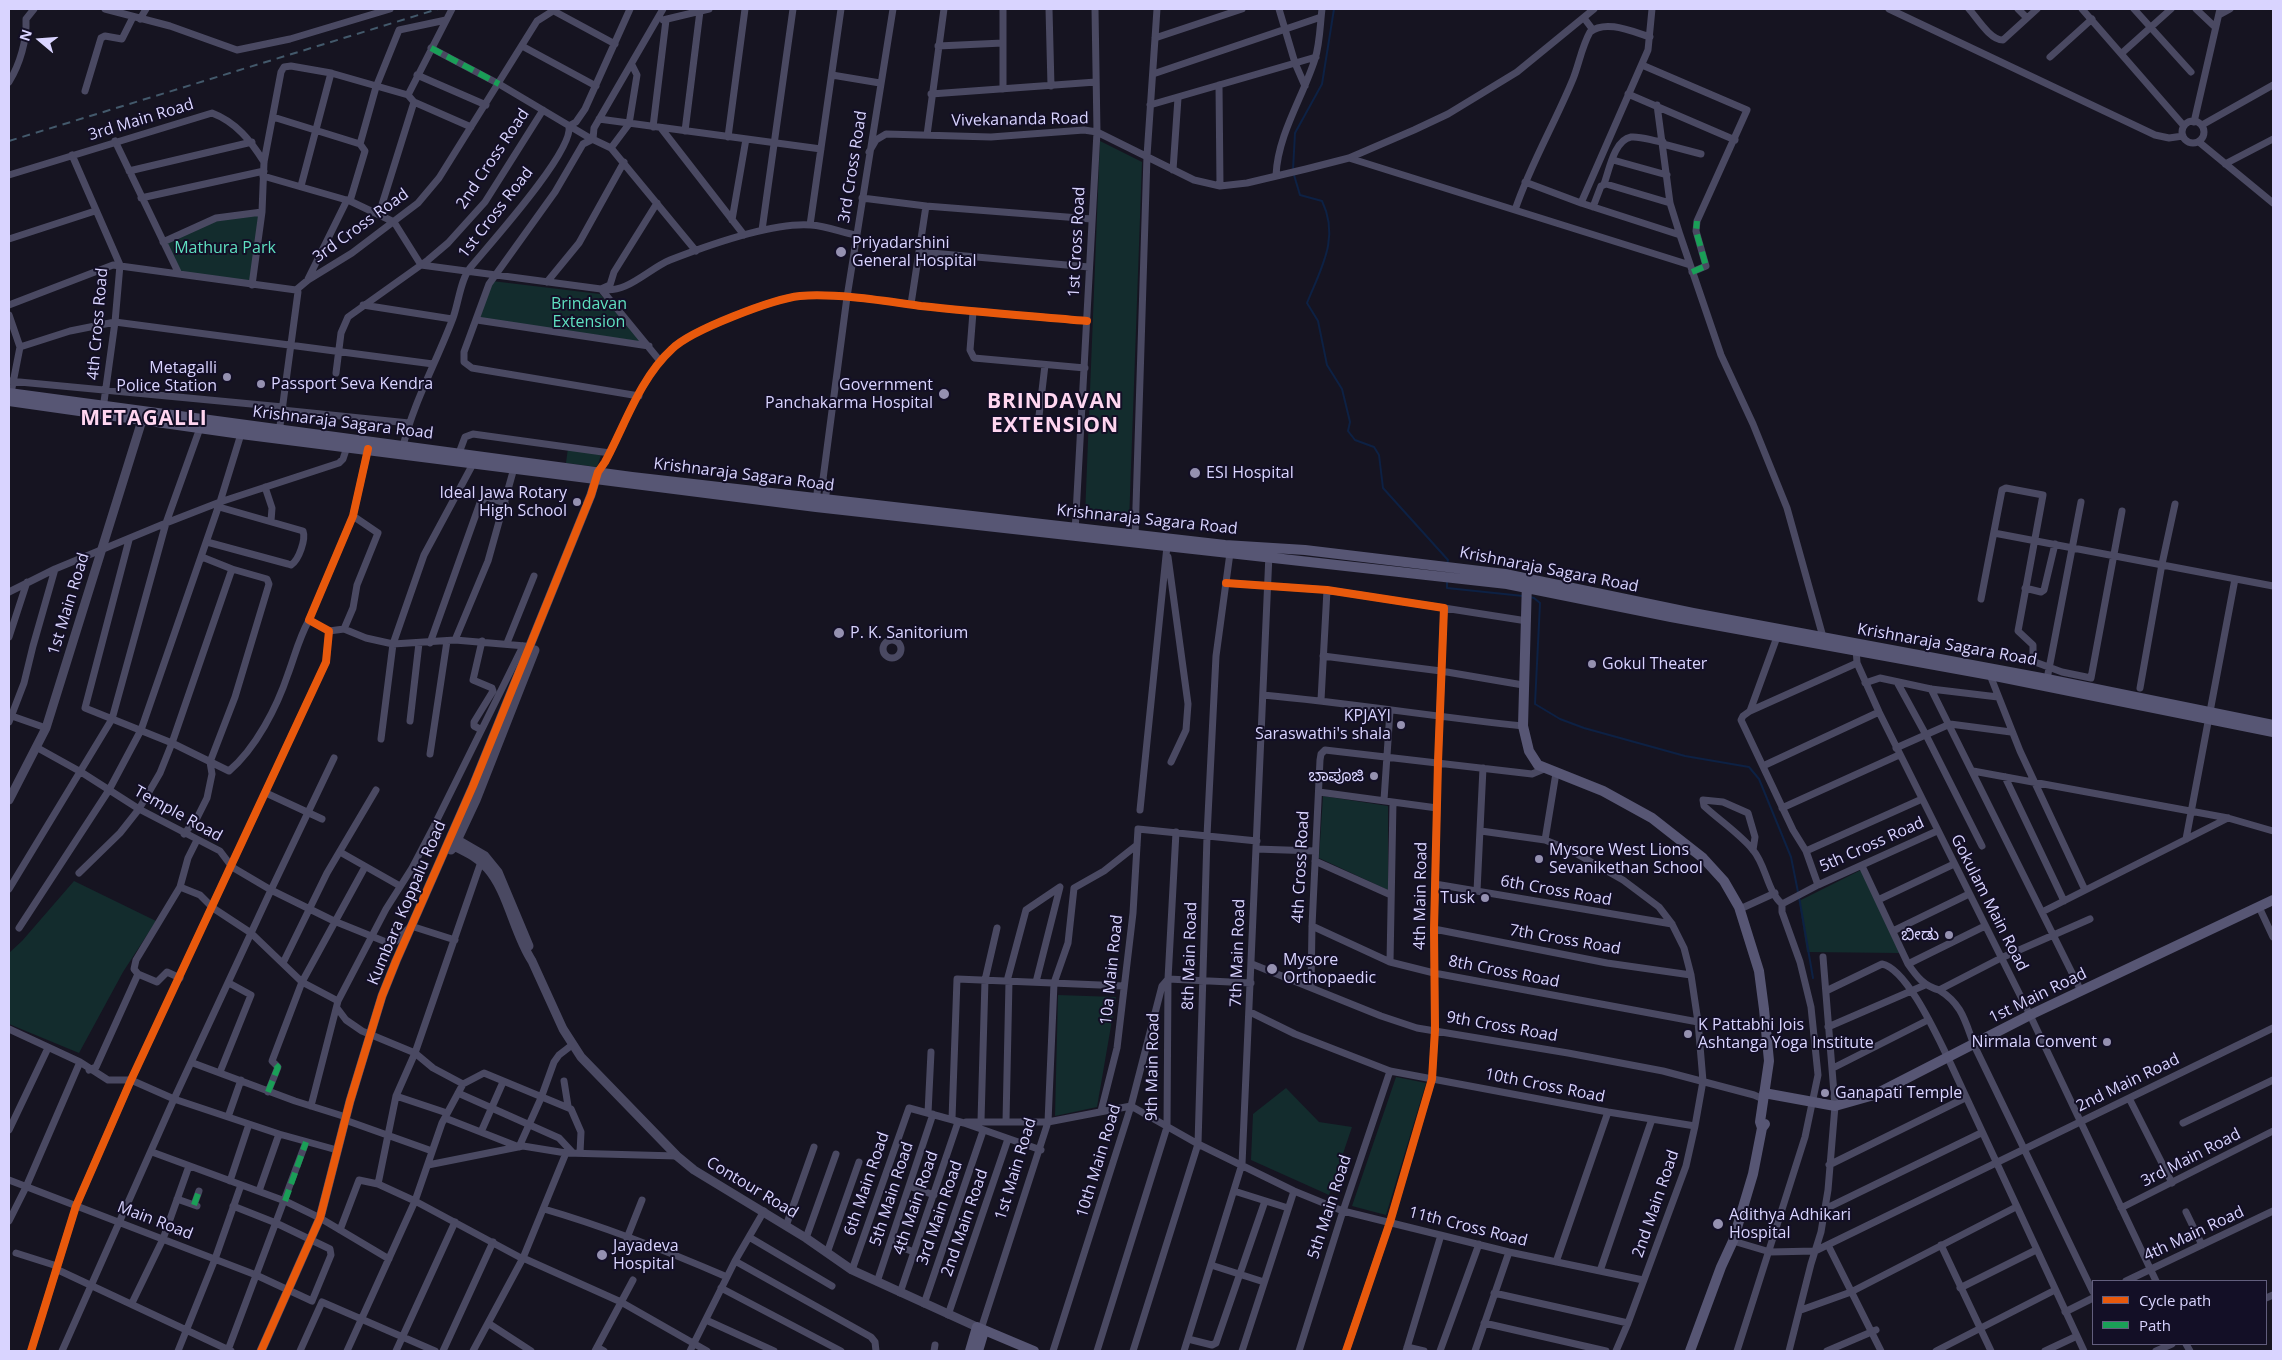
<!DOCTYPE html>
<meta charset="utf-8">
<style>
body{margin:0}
#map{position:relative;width:2282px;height:1360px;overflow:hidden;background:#161421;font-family:"Open Sans",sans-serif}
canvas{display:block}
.frame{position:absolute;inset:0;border:10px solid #d9d4ff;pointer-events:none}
.legend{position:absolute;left:2092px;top:1280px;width:175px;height:65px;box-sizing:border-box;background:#130f26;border:1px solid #625e7d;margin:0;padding:6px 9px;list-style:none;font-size:15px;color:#d9d4ff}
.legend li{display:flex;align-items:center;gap:10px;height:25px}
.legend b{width:25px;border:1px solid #625e7d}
.north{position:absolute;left:15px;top:15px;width:50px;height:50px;-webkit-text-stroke:4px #130f26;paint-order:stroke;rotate:288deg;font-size:14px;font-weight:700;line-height:20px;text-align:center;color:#d9d4ff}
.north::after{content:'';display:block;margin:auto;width:18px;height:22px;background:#d9d4ff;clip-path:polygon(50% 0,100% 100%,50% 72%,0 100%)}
</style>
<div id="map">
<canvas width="2282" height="1360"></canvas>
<div class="frame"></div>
<ul class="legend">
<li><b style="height:6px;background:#e8590c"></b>Cycle path</li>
<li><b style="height:6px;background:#1a9f57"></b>Path</li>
</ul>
<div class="north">N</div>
</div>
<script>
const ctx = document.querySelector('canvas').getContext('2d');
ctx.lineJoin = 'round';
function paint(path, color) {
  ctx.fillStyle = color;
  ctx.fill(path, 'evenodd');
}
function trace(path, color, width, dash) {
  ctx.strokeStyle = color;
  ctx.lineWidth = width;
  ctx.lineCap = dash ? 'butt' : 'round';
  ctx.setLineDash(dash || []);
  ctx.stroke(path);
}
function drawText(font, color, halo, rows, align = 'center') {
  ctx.font = font + ' "Open Sans","Noto Sans Kannada",sans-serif';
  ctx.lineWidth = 4;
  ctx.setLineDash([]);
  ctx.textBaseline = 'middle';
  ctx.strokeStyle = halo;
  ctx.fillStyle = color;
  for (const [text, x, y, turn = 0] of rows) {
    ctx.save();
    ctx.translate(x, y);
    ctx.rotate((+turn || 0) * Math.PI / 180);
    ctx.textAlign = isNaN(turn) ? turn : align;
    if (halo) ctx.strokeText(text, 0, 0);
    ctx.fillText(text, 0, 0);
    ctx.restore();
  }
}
const green = new Path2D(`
 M1100,141L1142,162L1129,523L1085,516Z
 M262,212L252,285L178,272L163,242L216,218Z
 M492,281L600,294L642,342L479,318Z
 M568,448L602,452L597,467L566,463Z
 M1323,796L1388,806V890L1319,858Z
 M1861,870L1900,953L1807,952L1799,901Z
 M74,881L156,921L123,972L79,1053L9,1024V953L22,941Z
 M1058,995L1116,997L1097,1107L1055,1116Z
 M1396,1077L1426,1083L1386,1215L1352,1206Z
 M1286,1088L1319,1122L1352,1127L1329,1195L1251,1160L1253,1114Z`);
const stream = new Path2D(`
 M1293,170L1295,133L1322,84L1334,9
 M1294,175L1300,195L1322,201C1340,238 1321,268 1307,303L1318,321L1327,365L1342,389L1350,422L1348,431L1355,440L1374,447L1379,455L1383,488L1448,560L1447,565
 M1447,582V588L1523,596
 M1530,597L1534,598L1540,603L1535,704L1560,719L1584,728L1685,756L1749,767L1759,779L1791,857L1798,892
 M1799,897L1813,978`);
const minor = new Path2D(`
 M105,9L170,26L237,50L290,39L390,9
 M1003,9V89
 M1049,9L1051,86
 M1279,9L1295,63L1305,86
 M1889,9L2155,135L2169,138L2183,136
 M1969,9C1977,18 1990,40 2003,40L2037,9
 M2018,9L2027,18
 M2082,9L2184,126
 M2134,9L2191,72
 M2196,9L2215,27
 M552,10L615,44
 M2219,15L2230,9
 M1584,18L1593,30
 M140,19L146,9
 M663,20L709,9
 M1155,38L1242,9
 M522,46L596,86
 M938,46L1003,43
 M431,48L499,84L588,137L611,148L696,251
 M2122,53L2171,9
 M2050,57L2092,19
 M1642,65L1747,110L1697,221L1696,231L1706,266L1692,272
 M1153,74L1321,17
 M417,75L486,105
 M832,75L880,83
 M9,82C20,64 27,40 26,19L34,9
 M1219,85L1220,186
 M85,91L101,38L105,36L122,39L133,17
 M931,94L1096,82
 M1628,94L1735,140
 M408,95L452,9
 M1150,105L1316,57
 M1657,105L1670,203L1680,235L1721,355L1753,424L1787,508L1823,637
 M273,117L360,144L365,151L350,201
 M599,119L821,149
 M2182 132a11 11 0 1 1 22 0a11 11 0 1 1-22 0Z
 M2194,122L2220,9
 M2202,125L2273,85
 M653,127L666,20
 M661,128L744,235
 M685,131L700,11
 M927,135L944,9
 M728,137L745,9
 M115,141L178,272
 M2199,142L2273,203
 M360,144L376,87L399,30L446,20
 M1663,144L1701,154
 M611,148L629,124L637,75L632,65
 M869,152L876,140L886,134L991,137L1084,130L1097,132L1194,180L1220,186L1247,183L1306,169L1349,158L1414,130L1448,114L1517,72L1594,9
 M72,155L120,265L115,322L103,409
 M1349,158L1690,265
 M1613,160L1667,175
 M2225,164L2273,139
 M1173,170L1178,98
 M129,171L252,142
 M9,175L212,113C236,122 251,141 264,162
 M1276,175C1278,134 1303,97 1315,59C1320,43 1320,25 1322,9
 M263,176L350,201L394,222L421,265L601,289L660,361
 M1525,182L1581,203L1680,235
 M1604,184C1609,171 1614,140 1631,137C1641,136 1653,141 1663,142
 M301,186L331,73
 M141,198L264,171
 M862,198L926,206L1092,219
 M1581,203L1648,50L1652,9
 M1593,207L1601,186L1606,184L1670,203
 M1515,210C1530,165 1555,123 1573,79C1579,64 1582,46 1590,32C1606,19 1633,32 1650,37
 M379,214L414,102
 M732,220L746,139
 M810,225L841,9
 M762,230L793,9
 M9,239L95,211
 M163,242L216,218L262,212
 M920,252L1089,267
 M308,279L347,200
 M547,282L579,243L624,162
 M252,285L262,212L264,162L281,72L284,67L291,66L331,73L408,95L414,102L471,127
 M601,289C626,295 648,269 670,260C706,246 773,222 811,225C826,226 841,232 856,235
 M601,289L610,285L614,272L657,203
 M911,304L926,206
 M9,305L113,265L296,290
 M363,305L452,319
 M973,312L970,350L974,358L1085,368
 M9,315L20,347L11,393
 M477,320L649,346
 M20,347L70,331L115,322L433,364
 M336,373L341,333L348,317L428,260L448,243L485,202L543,110
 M9,381L283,407
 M639,396L472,368L464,362V352L489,284L555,192L583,144L593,139L594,128L663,9
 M282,410L409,423
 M1039,416L1045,365
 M279,433L298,292L296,290L308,280L352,253L418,203L439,178L537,21L556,9
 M403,446C414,401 437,361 453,318C458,305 461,278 470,268C489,245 574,151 569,126L576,122L585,109L630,9
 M459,453L465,437L473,434L610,453
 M598,472L605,462C625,425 640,378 672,349C691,330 773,299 800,296C836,293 885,301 921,306C976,312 1031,316 1087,321
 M823,479L827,486L825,502
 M265,487L272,508L271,521
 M816,501L818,486L823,479L847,297L893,9
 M1075,532L1097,132L1095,9
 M1994,533L2273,586
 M1135,538L1147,156L1157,9
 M129,540L85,708L172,743L229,771C256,748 277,707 288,674C295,655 299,638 309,620
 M207,542L288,564L291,565C299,560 306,539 303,531L219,507
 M1168,557L1188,704L1186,730L1171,762
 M1226,583L1327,590L1444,608L1438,762L1434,929L1435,1030L1432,1079L1390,1222L1346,1351
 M2025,588L2041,592L2044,590L2055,544
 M9,592L55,569L166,523L220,502L339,463L343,459L347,447
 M1981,599L2002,490L2006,488L2043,495L2018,631L2033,645V659L2035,662L2062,672L2091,678L2122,511
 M1444,608L1527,621
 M344,629L366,638L393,644L455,640L525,646
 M329,631L344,629L353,608L357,585L378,533L353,516
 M9,637L27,582
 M883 649a9 9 0 1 1 18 0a9 9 0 1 1-18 0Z
 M455,640L488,561L514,468
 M430,643L480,503L486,497L505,503
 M507,643L534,576
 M1856,648L1857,663L1879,712L2030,1015L2156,1281
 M1323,656L1441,671L1523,685
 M1990,675L2020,751L2085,890
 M2047,679L2081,502
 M1897,682L1926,735L1982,846
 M1865,683L1880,678L1931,689L1998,697
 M2140,688L2162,564L2175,504
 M1931,689L2081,991
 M1263,695C1350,703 1436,717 1523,726
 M1321,700L1327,590
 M1750,711L1777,637
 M9,715L46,728
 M410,721L419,643
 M9,722L24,683L33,646L55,569
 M480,729L474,726V722L493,691L492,688L473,680L482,641
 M381,739L393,644L424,555L474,462
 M36,747L81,772L139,809L220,851L232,867L271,890L334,921L386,942L396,941L411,926L455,940
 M1896,748L1950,724L2011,732
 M430,754L447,641
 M1763,766L1879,712
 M1973,771L2228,818L2273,831
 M2005,777L2064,901
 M1319,792L1437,808
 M266,793L322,819
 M1384,800L1390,711
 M1782,808L1899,755
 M1140,810L1167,546
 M1481,831L1545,840L1570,850L1623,880L1659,907L1672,924L1684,948L1691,975L1698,1022L1703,1081L1695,1126L1686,1166L1628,1323L1616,1351
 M184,834L197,818L207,798L212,774L210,762L235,697L269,584L267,579L232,569
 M2186,839L2235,579
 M1545,840L1556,773
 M1256,849L1315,851
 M1753,850L1755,837L1748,813L1723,802L1703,800L1704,806C1719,820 1740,834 1753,850C1766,865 1767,891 1782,904
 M1806,851L1922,799
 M340,852L400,886
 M1315,861L1391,895
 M1862,866L1908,964C1917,977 1924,986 1939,990L2001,958L2090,919
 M79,873L120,833L139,809L160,773L172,743L232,569L202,557
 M1435,884L1672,924
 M1818,885L1806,851L1793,830L1741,720L1743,716L1750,711L1857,663
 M180,887L200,895L213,908L251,933L302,982L338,1001
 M9,889L112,719L166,523L200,428
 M1477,891L1483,768
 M1878,900L1954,864
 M2259,907L2273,937
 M1740,909L1775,893
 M2042,912L2228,818
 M1312,926L1390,962L1434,973L1698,1022
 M19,928L109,790L141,730L220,502L241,434
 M1434,929L1607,963L1691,975
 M1893,931L1969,894
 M1390,962L1393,802
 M283,963L327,873L376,790
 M1252,964L1381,1016L1417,1028L1568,1053L1663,1071L1754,1095L1763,1099
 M1908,964L1985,926
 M138,974L134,969L136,960L180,887L188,858L197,840
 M1007,981L1026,910L1060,887L1036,982
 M1311,987L1312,926L1320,760L1321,754L1325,750L1532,774L1544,769
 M1939,990C1962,1004 1965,1021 1974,1045L2093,1292
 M1826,991L1882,964C1907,969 1937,1036 1948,1058L2084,1351
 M337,1008L346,1020L362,1031L415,1053L433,1068L463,1084
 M1250,1012L1295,1034L1390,1071L1608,1112L1695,1126
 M1828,1027L1925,985
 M9,1029L80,1062L108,1080H131L174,1099L279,1134L337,1150
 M193,1063L295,1101L346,1117
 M1833,1068L1928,1020
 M89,1070L96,1067L138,974L157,982L167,972L180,978
 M220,1072L251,995L229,983
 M564,1081L568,1106
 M268,1092L278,1067L272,1061L302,982L365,867
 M458,1093L559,1138L572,1152
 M396,1096L447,1113
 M2129,1098L2172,1183
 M311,1106L338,1001L386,909L412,868L434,826L523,646
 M1131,1106L1198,1144L1294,1191L1343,1211L1509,1252L1643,1280
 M1101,1111L1117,1048L1133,913L1138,829L1257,841
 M928,1113L931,1052
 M228,1117L241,1080
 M445,1118L519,1147L541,1098L554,1062L559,1055L572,1045
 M952,1119L957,979L1124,986
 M345,1120L432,1151
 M981,1121L985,980L997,928
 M1006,1121L1009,981
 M966,1122H1048L1131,1106
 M2183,1123L2273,1080
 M9,1130L48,1048
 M481,1132L503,1082
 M152,1152L285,1201L320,1218L389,1259
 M428,1165L523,1146L566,1153
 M1829,1165L1965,1098
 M9,1180L256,1275L312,1301L331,1255L330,1249L276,1223L233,1206
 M230,1181L249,1124
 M378,1184L396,1096L415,1053L481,862
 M909,1186L934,1195
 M259,1191L279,1134
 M1234,1191L1288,1208
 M177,1199L197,1206
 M194,1205L199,1191
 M2121,1208L2273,1131
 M544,1209C606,1227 667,1251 727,1277
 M1825,1209L1981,1133
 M2186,1212L2202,1245
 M9,1221L26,1187L80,1062
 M786,1226L814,1147
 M340,1230L359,1180L378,1184L415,1201L523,1259
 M749,1237L832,1286
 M627,1238L642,1200
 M806,1238L836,1154
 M1733,1241L1770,1252L1815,1251L2273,1028
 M890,1243L914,1252
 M1828,1245L1881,1351
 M1941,1245L1991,1351
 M16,1253L57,1266
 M827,1253L859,1162
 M523,1258L621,1302L707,1351
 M735,1261L871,1337L875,1342L876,1351
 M1556,1262L1608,1112
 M1211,1265L1264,1282
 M56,1269L231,1351
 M852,1270L909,1108L964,1123L1041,1150
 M1600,1271L1652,1119
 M2126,1281L2273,1211
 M877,1282L933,1114
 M721,1288L841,1351
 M1960,1288L2036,1250
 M900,1293L958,1122
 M1494,1293L1628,1323
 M2266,1298L2273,1295
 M132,1303L163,1239L189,1166
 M924,1304L983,1131
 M1801,1310L1851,1292L2016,1207
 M2065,1312L2093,1298
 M948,1315L1008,1139
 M706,1320L774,1351
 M488,1323L531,1351
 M1484,1323L1606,1351
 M981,1329L1048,1122L1054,983L1068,943L1074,888L1104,871L1137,845
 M1188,1339L1212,1345L1216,1343L1265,1201
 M2186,1344L2190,1351
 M597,1347L604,1351
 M1407,1347L1424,1351
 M228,1350L306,1142
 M31,1351L76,1206L131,1080L326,662L329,631L309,620L353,516L368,449
 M62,1351L174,1099L271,890L334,758
 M178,1351L215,1259L241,1185
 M300,1351L322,1302L435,1351
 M347,1351L415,1201L442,1123L463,1084L484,1073L571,1109L581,1132L580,1153
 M396,1351L455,1222
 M443,1351L493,1242
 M473,1351L523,1258L566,1153L677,1156
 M595,1351L633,1280
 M690,1351L735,1261L764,1211
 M934,1351L935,1345
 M1053,1351L1131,1106L1162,986L1168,979L1251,983
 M1097,1351L1167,1127L1168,979L1176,832
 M1133,1351L1198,1144L1207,836L1216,656L1230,553
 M1184,1351L1242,1164L1269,554
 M1242,1351L1294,1191
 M1299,1351L1343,1211L1390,1071
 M1406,1351L1441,1235
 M1440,1351L1479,1244
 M1475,1351L1509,1252
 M1737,1351L1805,1137L1818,1075L1811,1007L1800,962L1782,912V904L1818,885L1937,831
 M1789,1351L1811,1264L1821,1232L1828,1190L1835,1106L1823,957
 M1827,1351L1876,1330
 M1936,1351L2055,1290
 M2045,1351L2077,1336
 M2156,1351L2172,1344`);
const tertiary = new Path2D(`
 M9,800L46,728L144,414
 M454,838L485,856L498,872L529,946
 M448,843C461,850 477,856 487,868C508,891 514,934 532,961L563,1029L581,1057L677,1156L694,1170L806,1238L852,1270L977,1327
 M451,850L454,847L476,800L535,650
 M261,1351L320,1218L350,1101L382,996L396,961L473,786L591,495L597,475`);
const secondary = new Path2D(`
 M9,393L632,477L1225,545L1305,550L1505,574L1693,613L2047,679L2273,725
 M9,401L241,434L816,507L1507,584L1671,617L1990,675L2273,732
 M1527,581L1523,726L1529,751L1538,765L1603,791L1652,818L1703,858L1724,881L1739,907L1759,971L1764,1009L1769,1061L1760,1122L1762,1128
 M1764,1093L1835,1106L1874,1095L2030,1015L2273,900
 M970,1351L977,1327L1034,1351
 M978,1351L984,1331
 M1690,1351L1721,1267L1733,1241L1753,1174L1762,1128L1765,1124`);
const rail = new Path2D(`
 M9,141L438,9`);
const quiet = new Path2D(`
 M431,48L499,84
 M1692,272L1706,266L1696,231L1697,221
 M268,1092L278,1067L272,1061
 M285,1201L306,1142
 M194,1205L199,1191`);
const cycleway = new Path2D(`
 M1226,583L1327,590L1444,608L1438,762L1434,929L1435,1030L1432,1079L1390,1222L1346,1351
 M31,1351L76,1206L131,1080L326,662L329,631L309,620L353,516L368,449
 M261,1351L320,1218L350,1101L382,996L396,961L473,786L591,495L598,472L605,462C625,425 640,378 672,349C691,330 773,299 800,296C836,293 885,301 921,306C976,312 1031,316 1087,321`);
const markers = [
 [841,252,6,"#9591b1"],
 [227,377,5,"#9591b1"],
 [261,384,5,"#9591b1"],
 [944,394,6,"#9591b1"],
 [1195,473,6,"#9591b1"],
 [577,502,5,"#9591b1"],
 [839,633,6,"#9591b1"],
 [1592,664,5,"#9591b1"],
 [1401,725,5,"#9591b1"],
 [1374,776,5,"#9591b1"],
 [1539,859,5,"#9591b1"],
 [1485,898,5,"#9591b1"],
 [1949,935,5,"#9591b1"],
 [1272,969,6,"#9591b1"],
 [1688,1034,5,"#9591b1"],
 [2107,1042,5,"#9591b1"],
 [1825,1093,5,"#9591b1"],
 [1718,1224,6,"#9591b1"],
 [602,1255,6,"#9591b1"]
];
const streetNames = [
 ["3rd Main Road",141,120,-17],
 ["Vivekananda Road",1020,120,-1],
 ["2nd Cross Road",493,159,-56],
 ["3rd Cross Road",853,167,-81],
 ["1st Cross Road",496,213,-52],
 ["3rd Cross Road",361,226,-36],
 ["1st Cross Road",1077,242,-87],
 ["4th Cross Road",98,324,-85],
 ["Krishnaraja Sagara Road",343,423,7],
 ["Krishnaraja Sagara Road",744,475,7],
 ["Krishnaraja Sagara Road",1147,520,6],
 ["Krishnaraja Sagara Road",1549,570,11],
 ["1st Main Road",69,604,-73],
 ["Krishnaraja Sagara Road",1947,645,10],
 ["Temple Road",178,814,29],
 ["5th Cross Road",1872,845,-24],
 ["4th Cross Road",1301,867,-87],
 ["6th Cross Road",1556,891,10],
 ["4th Main Road",1421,896,-89],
 ["Kumbara Koppalu Road",407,903,-67],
 ["Gokulam Main Road",1989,903,63],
 ["7th Cross Road",1565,940,10],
 ["7th Main Road",1238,953,-88],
 ["8th Main Road",1190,956,-88],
 ["10a Main Road",1112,970,-84],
 ["8th Cross Road",1504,972,11],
 ["1st Main Road",2038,996,-26],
 ["9th Cross Road",1502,1027,10],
 ["9th Main Road",1153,1067,-89],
 ["2nd Main Road",2128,1083,-26],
 ["10th Cross Road",1545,1086,11],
 ["3rd Main Road",2191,1158,-27],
 ["10th Main Road",1099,1161,-73],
 ["1st Main Road",1016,1169,-73],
 ["6th Main Road",867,1184,-71],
 ["Contour Road",752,1188,31],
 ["5th Main Road",892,1194,-72],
 ["4th Main Road",916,1203,-71],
 ["2nd Main Road",1656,1204,-71],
 ["5th Main Road",1330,1207,-72],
 ["3rd Main Road",940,1213,-71],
 ["Main Road",155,1221,21],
 ["2nd Main Road",965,1223,-71],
 ["11th Cross Road",1468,1227,14],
 ["4th Main Road",2194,1234,-25]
];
const poiNames = [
 ["Priyadarshini",852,243],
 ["General Hospital",852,261],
 ["Metagalli",217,368,"right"],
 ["Police Station",217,386,"right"],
 ["Passport Seva Kendra",271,384],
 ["Government",933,385,"right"],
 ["Panchakarma Hospital",933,403,"right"],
 ["ESI Hospital",1206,473],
 ["Ideal Jawa Rotary",567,493,"right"],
 ["High School",567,511,"right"],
 ["P. K. Sanitorium",850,633],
 ["Gokul Theater",1602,664],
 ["KPJAYI",1391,716,"right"],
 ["Saraswathi's shala",1391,734,"right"],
 ["ಬಾಪೂಜಿ",1364,776,"right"],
 ["Mysore West Lions",1549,850],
 ["Sevanikethan School",1549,868],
 ["Tusk",1475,898,"right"],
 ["ಬೀಡು",1939,935,"right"],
 ["Mysore",1283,960],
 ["Orthopaedic",1283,978],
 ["K Pattabhi Jois",1698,1025],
 ["Ashtanga Yoga Institute",1698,1043],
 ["Nirmala Convent",2097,1042,"right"],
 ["Ganapati Temple",1835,1093],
 ["Adithya Adhikari",1729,1215],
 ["Hospital",1729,1233],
 ["Jayadeva",613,1246],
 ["Hospital",613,1264]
];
const parkNames = [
 ["Mathura Park",225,248],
 ["Brindavan",589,304],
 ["Extension",589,322]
];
const districtNames = [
 ["BRINDAVAN",1055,402],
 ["EXTENSION",1055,426],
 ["METAGALLI",144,419]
];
paint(green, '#132c2d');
trace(stream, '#0d2144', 2);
trace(minor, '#4a4962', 7);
trace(tertiary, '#4a4962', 9);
trace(secondary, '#575674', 10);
trace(rail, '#43596b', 2, [8, 6]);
trace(quiet, '#1a9f57', 6, [12, 6]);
trace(cycleway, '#e8590c', 8);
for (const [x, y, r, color] of markers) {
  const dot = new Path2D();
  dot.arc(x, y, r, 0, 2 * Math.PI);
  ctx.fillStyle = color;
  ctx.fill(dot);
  trace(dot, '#130f26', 2);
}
drawText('16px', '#d9d4ff', '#130f26', streetNames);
drawText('16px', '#d9d4ff', '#130f26', poiNames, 'left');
drawText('16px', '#5fe0c0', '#130f26', parkNames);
ctx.letterSpacing = '1px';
drawText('bold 21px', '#ffd6f0', '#130f26', districtNames);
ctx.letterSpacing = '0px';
</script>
